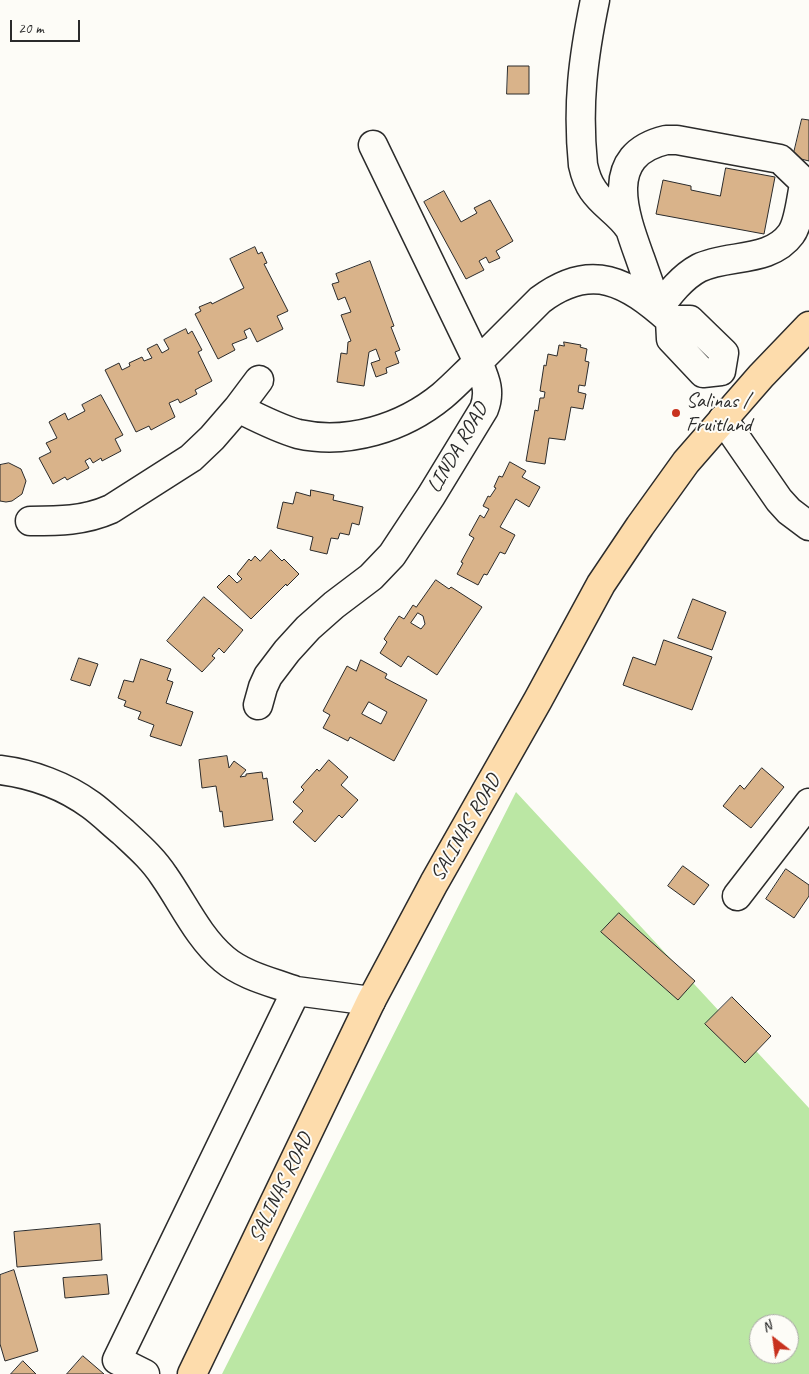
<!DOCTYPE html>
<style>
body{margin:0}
#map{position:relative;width:809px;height:1374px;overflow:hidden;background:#fdfcf7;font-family:Caveat,sans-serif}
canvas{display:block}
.north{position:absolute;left:749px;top:1314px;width:50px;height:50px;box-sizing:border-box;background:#fdfcf7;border:1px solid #a9a8a5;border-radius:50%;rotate:330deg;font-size:14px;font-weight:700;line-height:20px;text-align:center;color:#2b2b2b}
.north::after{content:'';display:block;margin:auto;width:18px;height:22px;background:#c8321e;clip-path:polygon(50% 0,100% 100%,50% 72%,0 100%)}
.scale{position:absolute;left:10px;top:20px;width:70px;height:22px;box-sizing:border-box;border:2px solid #2b2b2b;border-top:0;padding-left:6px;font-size:15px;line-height:18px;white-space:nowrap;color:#2b2b2b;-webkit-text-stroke:4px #fdfcf7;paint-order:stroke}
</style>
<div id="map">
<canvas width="809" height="1374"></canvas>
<div class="north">N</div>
<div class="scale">20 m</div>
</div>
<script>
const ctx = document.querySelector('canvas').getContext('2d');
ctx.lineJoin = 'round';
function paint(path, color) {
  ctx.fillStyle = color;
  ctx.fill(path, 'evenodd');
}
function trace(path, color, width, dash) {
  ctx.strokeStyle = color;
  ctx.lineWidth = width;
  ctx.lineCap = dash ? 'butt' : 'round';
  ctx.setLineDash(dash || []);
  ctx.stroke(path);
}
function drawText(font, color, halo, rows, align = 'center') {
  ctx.font = font + ' Caveat,sans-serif';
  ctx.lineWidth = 4;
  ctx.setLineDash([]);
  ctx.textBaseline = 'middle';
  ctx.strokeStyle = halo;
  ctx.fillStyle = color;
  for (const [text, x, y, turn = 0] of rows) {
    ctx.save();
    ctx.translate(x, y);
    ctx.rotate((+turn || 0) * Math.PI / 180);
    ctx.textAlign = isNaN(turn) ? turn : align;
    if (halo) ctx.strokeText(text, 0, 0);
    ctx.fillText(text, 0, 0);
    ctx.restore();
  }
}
const green = new Path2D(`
 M516,792L809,1108V1374H222ZM759,1324H789V1354H759Z`);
const building = new Path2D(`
 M508,66H529V94H507Z
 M802,119L809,120V161L793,157Z
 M726,168L775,177L764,234L656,214L663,180L691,186V190L720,196Z
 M444,191L461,222L477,213L474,208L490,200L513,241L496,251L500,258L489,263L486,257L479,261L484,270L466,279L424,202Z
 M255,247L258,254L262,252L267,263L264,264L288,311L277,316L283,329L257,342L250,328L244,331L247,338L232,344L235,350L218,359L195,314L201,311L199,307L211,302L212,304L244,288L230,259Z
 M370,261L394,326L391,327L400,350L395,352L399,363L386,368L387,373L376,377L371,363L380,360L376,349L369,352L364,386L337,382L341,353L347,354L348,342L351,341L341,315L351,312L345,297L338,300L332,284L339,282L336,274Z
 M186,329L188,334L192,331L202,350L198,352L212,381L195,390L197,394L180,403L178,399L169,403L175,417L151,430L149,426L136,432L105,370L119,363L122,370L130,366L129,363L142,357L144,361L152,358L147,349L157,344L162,353L169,349L164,340Z
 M564,342L581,345L580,347L587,349L585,361L589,362L585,386L579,385L578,392L586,394L583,409L571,407L565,440L549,438L545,464L526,461L535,410L538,411L540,398H544L545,392L540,391L544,365L546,366L548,354L557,356L559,345L564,346Z
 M101,395L123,435L115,439L121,451L102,461L101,458L93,463L90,458L85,461L89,468L67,480L65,477L53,484L39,458L51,452L46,443L57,438L49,422L65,413L68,420L85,411L82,405Z
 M510,462L526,471L522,477L540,487L529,507L516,499L500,527L515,535L505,554L500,552L487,575L484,574L478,585L457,574L463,563L461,562L474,538L469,535L480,515L484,518L489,509L483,506L488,496L490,497L496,488L494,487L499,476L502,477Z
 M9,463L21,469L26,481L22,494L12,501L6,502L0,501V465Z
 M311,490L334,495L333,500L363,507L359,525L352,523L349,535L340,533L338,539L331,538L327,554L310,550L313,537L277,528L283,502L293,504L296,492L310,496Z
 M271,550L282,561L284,559L299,574L287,586L286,584L251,619L217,587L229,575L237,583L242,579L237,574L249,559L251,561L255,556L260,561Z
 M436,580L449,589L451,587L482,607L437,675L408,656L401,667L380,653L387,642L384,639L399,616L404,619L413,605L416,607ZM418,613L423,616L425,624L421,629L411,623Z
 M204,597L243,630L224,653L219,648L212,656L215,658L202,672L167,641Z
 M693,599L726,612L712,650L678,638Z
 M664,640L712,657L692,710L623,685L633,657L655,665Z
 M79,658L98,664L90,686L71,680Z
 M141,659L171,669L167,680L173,682L166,703L193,712L181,746L150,736L154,725L138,719L141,712L124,706L126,701L118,698L124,680L133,682Z
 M361,660L387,674L385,678L427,700L394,761L350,737L348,741L323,728L330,715L323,711L347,666L356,671ZM369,702L387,712L381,724L362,714Z
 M227,756L229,768L234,761L246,770L240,777L246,776V774L262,772L263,779L267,778L273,820L224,827L222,811L220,812L216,786L202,788L199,760Z
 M329,760L348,777L341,785L358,800L342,818L339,815L315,842L293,822L303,811L293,802L304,790L301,787L317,769L319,771Z
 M762,768L784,787L751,828L723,806L740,785L744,789Z
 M683,866L709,885L694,905L668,886Z
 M786,869L809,885V896L794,918L766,899Z
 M619,913L695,981L678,1000L601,932Z
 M732,997L771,1036L745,1063L705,1024Z
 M100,1224L102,1260L17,1267L14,1232Z
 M14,1270L38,1351L5,1361L0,1344V1275Z
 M107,1275L109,1294L65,1298L63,1278Z
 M83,1356L104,1374H67Z
 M23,1361L36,1374H11Z`);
const minor = new Path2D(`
 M595,0C583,58 577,105 583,165C585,174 588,183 593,190C603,205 619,213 629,228
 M666,140H677L780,159L804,182V185C801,198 799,223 791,234C770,263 728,254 699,268C682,277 669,294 658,309C652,292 646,275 640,258C624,214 602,155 666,140Z
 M670,320L671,339L703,373L721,371
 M238,408L259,380
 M723,419L779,500L789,511L809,526
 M30,521C59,521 84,521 111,509L191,458L212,438L238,408C258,418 277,428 298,434C348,445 403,428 442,396C454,386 466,373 478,362L373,145
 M258,705L263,687L268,676L287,651L308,628L334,605L371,577L392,555L431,496L484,409C491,391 485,379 478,362L540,300C592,261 627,282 670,320H690L724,353L721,371
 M0,770C32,774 65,786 91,805C102,813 112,823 123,832C138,846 153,859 164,876C183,903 198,937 224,959C244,976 272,982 296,991L117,1360L145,1374
 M737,896L809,803
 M296,991L371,1001`);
const major = new Path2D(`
 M192,1374L371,1001L434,883L538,700L601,584L640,526L686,462L761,376L809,326`);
const markers = [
 [676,413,5,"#c8321e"]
];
const poiNames = [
 ["Salinas /",686,401],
 ["Fruitland",686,425]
];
const streetNames = [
 ["LINDA ROAD",458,448,-60],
 ["SALINAS ROAD",466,828,-60],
 ["SALINAS ROAD",281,1188,-64]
];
paint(green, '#bbe7a4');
paint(building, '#d9b38a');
trace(building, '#2b2b2b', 1);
trace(minor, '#2b2b2b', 31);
trace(major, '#2b2b2b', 31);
trace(minor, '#fdfcf7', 28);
trace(major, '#fddcac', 28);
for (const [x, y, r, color] of markers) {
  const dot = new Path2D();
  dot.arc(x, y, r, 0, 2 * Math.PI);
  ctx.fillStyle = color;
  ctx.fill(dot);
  trace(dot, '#fdfcf7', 2);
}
drawText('21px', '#2b2b2b', '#fdfcf7', poiNames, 'left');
drawText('21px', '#2b2b2b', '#fdfcf7', streetNames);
</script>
